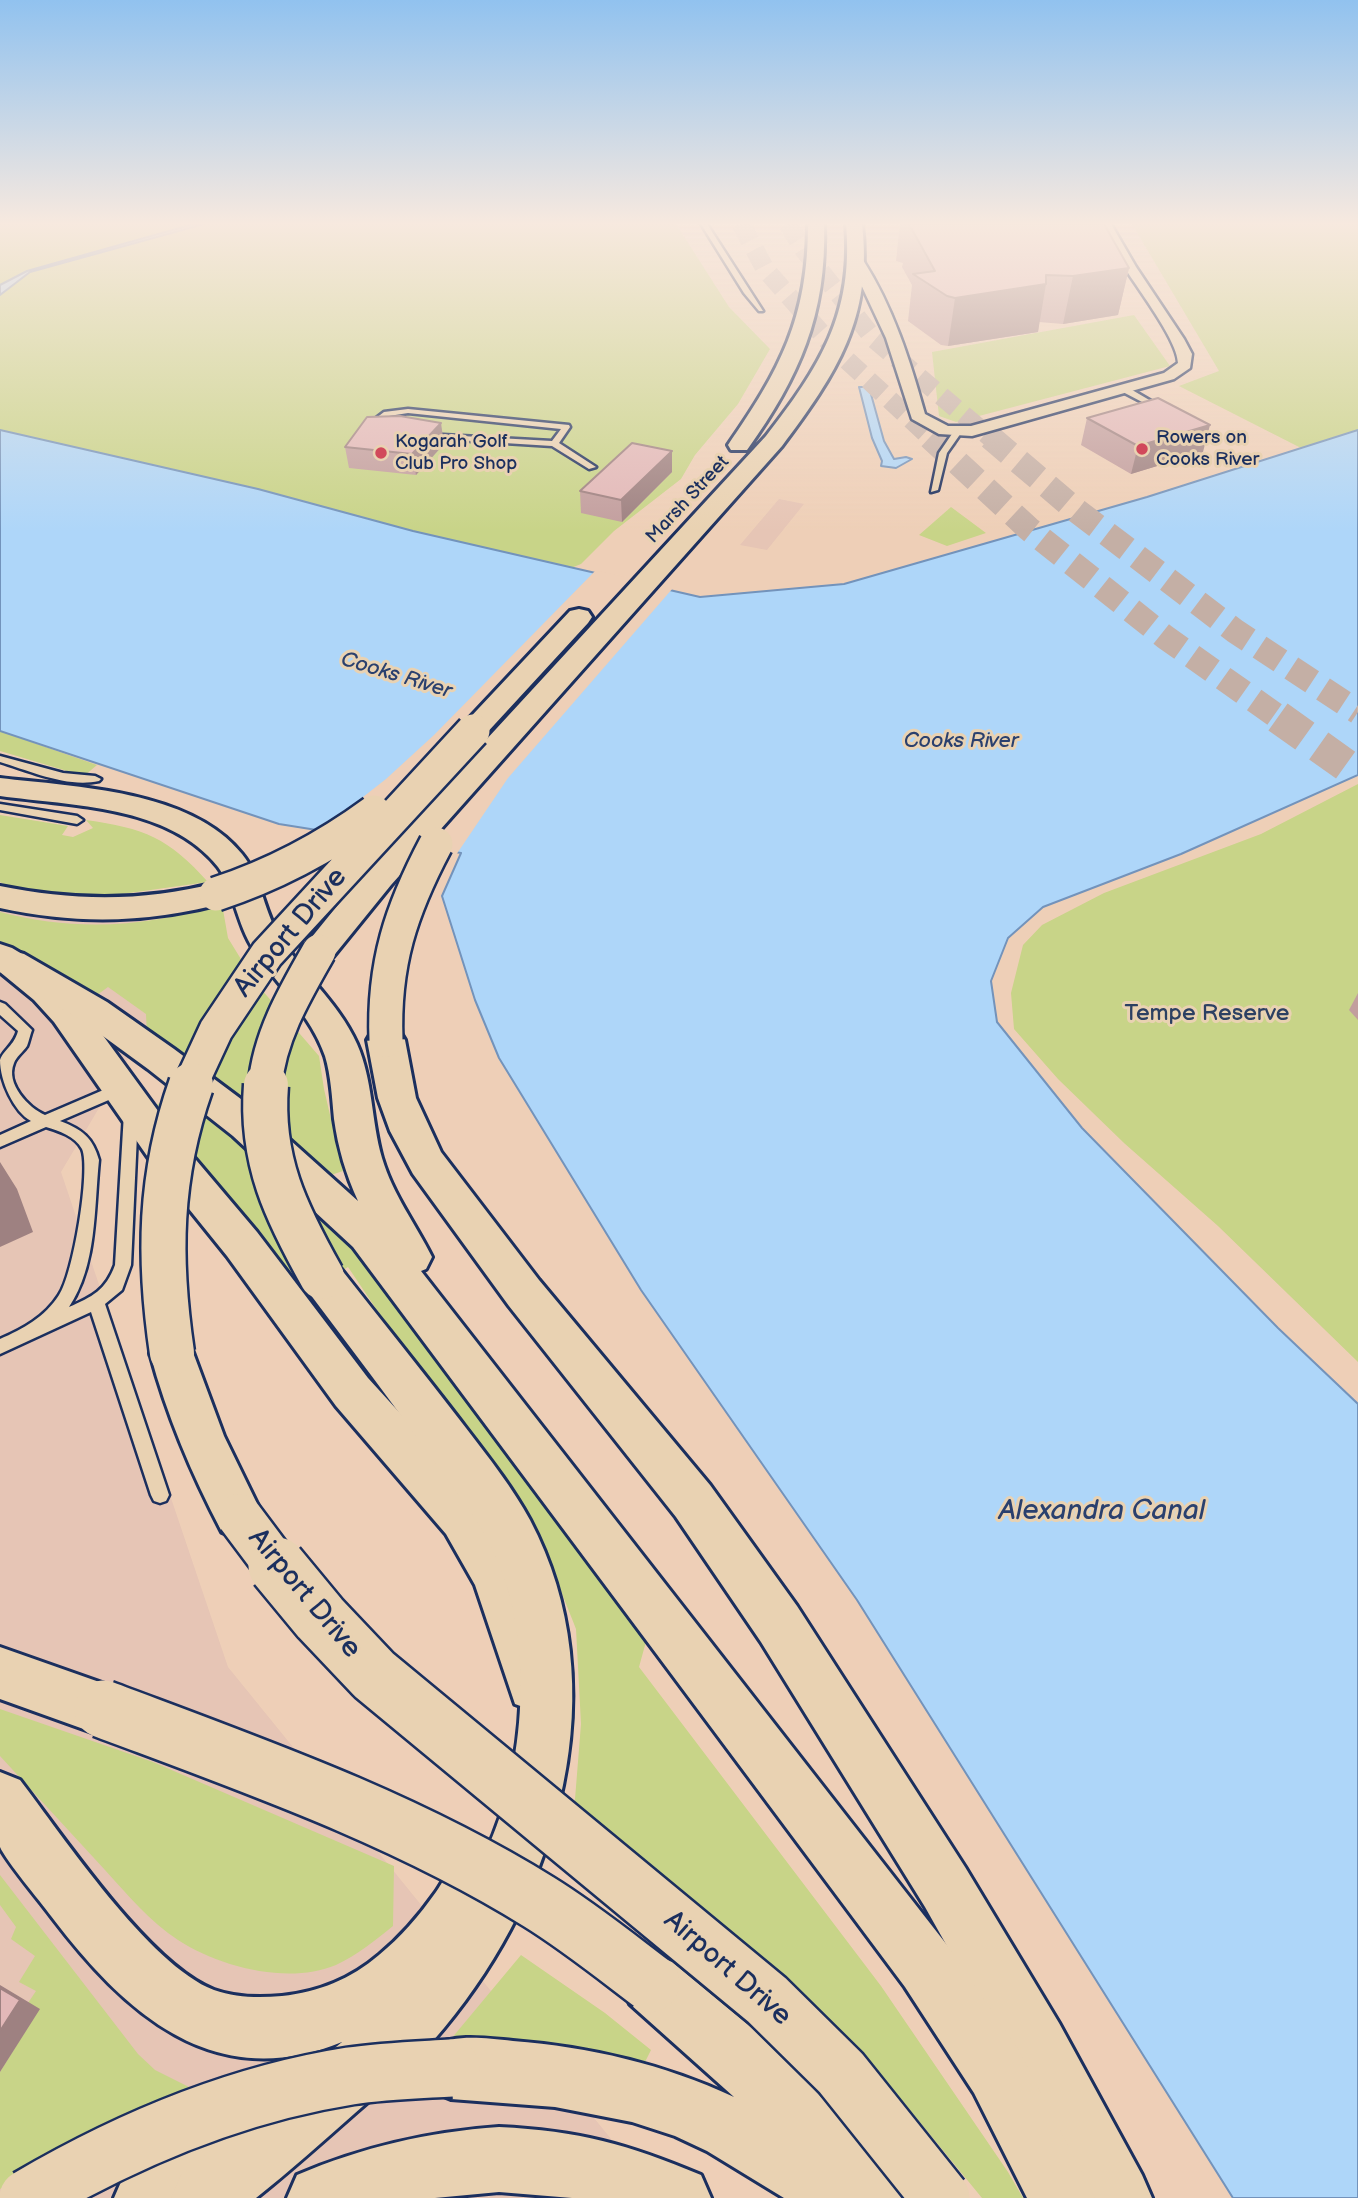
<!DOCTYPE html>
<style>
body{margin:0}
canvas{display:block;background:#eecfb7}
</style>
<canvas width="1358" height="2198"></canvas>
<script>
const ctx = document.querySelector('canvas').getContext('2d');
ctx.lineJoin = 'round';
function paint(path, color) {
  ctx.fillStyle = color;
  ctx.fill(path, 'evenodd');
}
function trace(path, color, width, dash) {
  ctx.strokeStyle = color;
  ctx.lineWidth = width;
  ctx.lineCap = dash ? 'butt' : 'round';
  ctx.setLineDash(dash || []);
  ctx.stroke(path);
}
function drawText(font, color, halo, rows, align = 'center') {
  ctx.font = font + ' "Balsamiq Sans",sans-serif';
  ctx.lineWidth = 6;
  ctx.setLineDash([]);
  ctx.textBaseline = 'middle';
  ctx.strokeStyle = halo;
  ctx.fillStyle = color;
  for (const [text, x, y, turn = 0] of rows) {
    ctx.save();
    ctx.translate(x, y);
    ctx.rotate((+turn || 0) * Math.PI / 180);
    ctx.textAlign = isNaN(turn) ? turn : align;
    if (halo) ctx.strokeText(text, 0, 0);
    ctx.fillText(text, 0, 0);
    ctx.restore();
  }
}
const built = new Path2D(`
 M779,499L804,504L767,550L740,545Z
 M0,848L194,948L61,1172L228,1667L659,2198H0Z`);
const green = new Path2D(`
 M0,224H676L729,307L770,349L738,404L695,455L681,479L614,531L581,564L571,568L413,531L258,489L0,430Z
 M1132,224H1358V430L1301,448L1179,386L1219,371Z
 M1134,315L1170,366L956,422L939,416L932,352Z
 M951,507L986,533L947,546L919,535Z
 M0,731L97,765L84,776L0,751Z
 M1358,784V1362L1218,1226L1124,1143L1058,1079L1014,1029L1011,993L1023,945L1042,925L1104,893L1261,834Z
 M0,815L68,826L62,835L73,837L93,828L86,820C144,828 169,838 208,882L122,894H87L84,901L9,887L0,882Z
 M222,904L228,938L255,982L319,1056L324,1089L343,1171L325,1177C278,1118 209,1078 147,1036L146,1014L108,987L93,998L0,942V912C77,932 146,927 222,904Z
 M176,1094L227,1129L335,1228L368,1266L489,1432L647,1638L639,1667L881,1986L1008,2172L1023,2198H982L859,2048L793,1989L570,1819L575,1799L581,1724L576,1629L548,1558L502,1474L389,1328L348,1267L302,1294L147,1110Z
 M0,1709L153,1762L394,1866L393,1926C376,1940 357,1955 336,1965C288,1985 220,1967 178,1940C150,1922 127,1894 105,1870C70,1832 35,1794 0,1756Z
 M0,1875L138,2054L155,2070L199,2092L32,2168L0,2189V2072L39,2009L28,2003L36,1991L19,1982L35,1956L11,1939L16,1927L0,1905Z
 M521,1955L605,2013L651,2050L643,2066L441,2059L451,2039Z`);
const water = new Path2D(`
 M194,224H204L30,272L0,295V285L27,271Z
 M859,387H869L884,441L894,459L906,457L912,459L896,468L881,466L882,461L872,438Z
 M0,430L258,489L413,531L700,597L844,584L1147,497L1358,430V775L1181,854L1043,907L1008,938L991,981L997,1022L1082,1128L1278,1328L1358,1404V2198H1233L857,1600L641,1290L499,1058L475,1000L442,896L461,853L279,824L0,731Z`);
const pier = new Path2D(`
 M596,570L673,588L508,778L456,855L317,833L386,779L434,735Z`);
const highwayTunnelFar2 = new Path2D(`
 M741,224L765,269L837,351L932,439
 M788,224L804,250L874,339L992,439`);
const highwayTunnelFar1 = new Path2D(`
 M930,437L1029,529L1165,637L1281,719
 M990,437L1077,511L1235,631L1358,712`);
const highwayTunnel = new Path2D(`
 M1278,717L1358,774`);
const lane = new Path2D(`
 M701,224H707L763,311H759L744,293Z
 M1121,387H1127L1151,401L1144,403L1121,391Z
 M408,409L569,425L570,427L559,443L596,467L589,469L552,446L425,438L421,436L425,434L552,441L561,429L408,413L389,416L378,425V430L371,428V422L384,412Z
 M954,431L961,433L947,453L938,490L931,492L939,453Z
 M0,756L63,773L95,776L101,779L99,781C67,788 30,771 0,762Z
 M0,804L77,816L83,820L77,824L0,810Z
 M0,1002L5,1004L32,1030C30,1035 29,1041 27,1046C23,1052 16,1057 14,1063C5,1084 29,1108 45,1115L115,1085L120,1084L127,1089L125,1093L60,1121C82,1129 93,1138 99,1160C94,1209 97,1265 69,1307C92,1297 106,1290 115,1265L124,1113L126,1109H136L138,1113L131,1265L122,1290L105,1304L169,1495L166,1501L160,1503L154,1501L151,1495L91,1312L0,1354V1339C23,1329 45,1317 59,1295C73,1276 91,1169 82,1149C75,1136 59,1131 46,1127L0,1147V1135L31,1121C14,1112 0,1081 0,1060C4,1049 14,1046 18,1031L0,1015Z`);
const street = new Path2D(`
 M1101,224H1111L1136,267L1184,339L1192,354L1190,368L1174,379L972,436L939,434L912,419L886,338L851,263L853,260H863C893,307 910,360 925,414L948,426H971L1164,373L1178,363C1178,338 1127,275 1112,248C1108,241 1102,232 1101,224Z`);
const secondary = new Path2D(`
 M0,944L12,948L37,963L80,1004L180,1141L257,1232L368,1378L480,1501L512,1554L535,1609L560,1685L553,1704L534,1711L515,1704L475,1585L446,1534L336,1406L227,1256L152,1163L54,1022L34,1000L0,972Z
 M224,2116L247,2125L256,2148L247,2171L205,2198H114L124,2175L201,2125Z`);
const primary = new Path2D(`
 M808,224H824C827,314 799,378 747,450H731L728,445C780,370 808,318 808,224Z
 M846,224H862C873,318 836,374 782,446L391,885L331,959L319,963L307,959L302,951L307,943L367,869L766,436C819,368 854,314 846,224Z
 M579,609L588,611L592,617L588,623L483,737L473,740L463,737L458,731L463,725L570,611Z
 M216,883L228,886L233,894L228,902C151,923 78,925 0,908V886C73,901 143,902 216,883Z
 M386,1027L399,1030L405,1040L416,1098L441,1152L539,1280L710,1485L797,1606L965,1867L1059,2023L1142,2175L1152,2198H1084L1015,2067L925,1907L761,1642L676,1517L509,1306L413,1174L390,1131L378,1098L367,1040L373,1030Z
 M322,1259L337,1264C380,1319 424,1373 466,1428C489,1458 512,1487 530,1520C618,1687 559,1890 444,2028C418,2060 385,2087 354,2114C322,2142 290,2171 256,2198H171L181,2175L342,2042C213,2095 124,2012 51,1916C40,1901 6,1861 0,1847C0,1835 0,1788 0,1772L20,1780C63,1836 149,1965 214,1990C236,1998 260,1998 282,1996C319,1992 351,1979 379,1955C401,1937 419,1916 436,1892C443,1882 451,1865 460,1857C465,1854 474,1852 480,1849L486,1852C526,1767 535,1639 494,1553C479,1519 455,1490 433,1460C392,1402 349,1346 307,1290L301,1277L307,1264Z
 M172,1333L188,1339L224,1436L263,1516L256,1532L239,1539L222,1532C192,1475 167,1416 150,1353L156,1339Z`);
const highway = new Path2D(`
 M0,778C76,787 191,790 242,854C261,877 263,907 277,932C300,972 338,1001 357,1044C373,1080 371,1120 382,1158C393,1195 415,1223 432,1257L426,1269L421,1271L947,1945L1018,2049L1095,2198H1027L974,2093L905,1987L353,1247L233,1136L148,1069L81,1020L0,972V954L12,951L24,954L107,1002L174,1049L261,1114L358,1201C346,1175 338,1148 334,1119C332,1098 331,1076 325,1056C311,1015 277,985 254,950C237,925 233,887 218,867C169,805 72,806 0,796Z
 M0,1647L122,1690L130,1709L122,1728L103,1736L0,1699Z
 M651,1953L672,1962L753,2029L810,2085L893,2175L903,2198H784L707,2151L675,2136L632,2122L555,2107L451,2099L429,2090L420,2068L429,2046C459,2034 481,2038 513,2041C590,2047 663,2064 734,2097L630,2004L621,1983L630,1962Z
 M499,2127C580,2131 627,2144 701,2175L711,2198H572L499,2192L435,2198H287L297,2175C363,2147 427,2132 499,2127Z`);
const primaryBridgeFar2 = new Path2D(`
 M216,894C274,875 325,848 374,812
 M386,1040C383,964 401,910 436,844
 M190,1086L216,1030L267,954L473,731
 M265,1086C269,1037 295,993 319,951`);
const primaryBridgeFar1 = new Path2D(`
 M266,1085C260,1160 286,1213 322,1277
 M172,1353C158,1258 159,1176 191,1085
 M239,1516L278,1568`);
const primaryBridge = new Path2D(`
 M277,1566L320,1618L374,1675L767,2000L841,2073L941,2198`);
const highwayBridge = new Path2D(`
 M103,1709C252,1765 404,1818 539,1902C578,1926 614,1955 651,1983
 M28,2198C127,2140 236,2094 350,2076C383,2071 417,2070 451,2068`);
const wall = new Path2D(`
 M900,224H1104L1129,268L1118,315L1063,324L1039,322L1038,332L948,346L941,345L908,321L912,285L902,267L903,263L896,261Z
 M1087,418L1203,452L1131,474L1081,445Z
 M444,444L416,475L349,468L345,447Z
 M672,451V472L622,522L581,513L580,491Z
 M1358,993V1020L1349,1010Z`);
const shadedWall = new Path2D(`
 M1129,268L1118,315L1063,324L1073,276Z
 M1046,284L1038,332L948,346L955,298Z
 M441,423L444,444L416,475L412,454Z
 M1210,425L1203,452L1131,474L1138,446Z
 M672,451V472L622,522L621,500Z
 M0,1162L17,1189L33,1232L0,1247Z
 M0,1985L40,2009L0,2072Z`);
const building = new Path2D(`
 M909,224H1104L1129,268L1073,276L1046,275V284L955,298L947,296L913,274L935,271Z
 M1158,398L1210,425L1138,446L1087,418Z
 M400,416L441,423L412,454L345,447L367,417Z
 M632,443L672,451L621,500L580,491Z
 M0,1988L20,2000L0,2031Z`);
const markers = [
 [1142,449,7,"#d1495b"],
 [381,453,7,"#d1495b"]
];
const farPoinames = [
 ["Rowers on",1156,438],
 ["Cooks River",1156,460],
 ["Kogarah Golf",395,442],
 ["Club Pro Shop",395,464]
];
const farStreetnames = [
 ["Marsh Street",688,500,-47]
];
const farWaternames = [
 ["Cooks River",396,676,17],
 ["Cooks River",961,742]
];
const parkNames = [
 ["Tempe Reserve",1207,1014]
];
const nearStreetnames = [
 ["Airport Drive",291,933,-50],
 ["Airport Drive",304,1594,50],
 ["Airport Drive",727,1969,41]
];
const nearWaternames = [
 ["Alexandra Canal",1102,1512]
];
paint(built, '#e6c5b5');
paint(green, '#c8d488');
paint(water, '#aed6f9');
trace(water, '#7393bb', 2);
paint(pier, '#eecfb7');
trace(highwayTunnelFar2, '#c4afa5', 19, [19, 10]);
trace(highwayTunnelFar1, '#c4afa5', 25, [25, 13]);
trace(highwayTunnel, '#c4afa5', 33, [33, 17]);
trace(lane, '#1b2f5e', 5);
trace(street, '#1b2f5e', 5);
trace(secondary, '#1b2f5e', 6);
trace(primary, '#1b2f5e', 6);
trace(highway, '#1b2f5e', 6);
paint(lane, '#e9d2b2');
paint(street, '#e9d2b2');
paint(secondary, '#e9d2b2');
paint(primary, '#e9d2b2');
paint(highway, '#e9d2b2');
trace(primaryBridgeFar2, '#1b2f5e', 38, []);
trace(primaryBridgeFar1, '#1b2f5e', 49, []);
trace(primaryBridge, '#1b2f5e', 62, []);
trace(highwayBridge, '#1b2f5e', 62, []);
trace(primaryBridgeFar2, '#e9d2b2', 33);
trace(primaryBridgeFar1, '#e9d2b2', 44);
trace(primaryBridge, '#e9d2b2', 57);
trace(highwayBridge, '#e9d2b2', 57);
paint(wall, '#c29e9e');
paint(shadedWall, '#9e8181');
paint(building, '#e2b8b8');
trace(building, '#9e8181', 2);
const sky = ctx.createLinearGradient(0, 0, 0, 532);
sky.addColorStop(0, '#91c2ef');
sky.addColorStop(0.42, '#f7e9df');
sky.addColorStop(1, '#f7e9df00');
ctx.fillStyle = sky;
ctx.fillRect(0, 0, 1358, 532);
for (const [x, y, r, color] of markers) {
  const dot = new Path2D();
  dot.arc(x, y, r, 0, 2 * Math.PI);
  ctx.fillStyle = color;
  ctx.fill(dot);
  trace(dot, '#e9d2b2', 2.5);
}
drawText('19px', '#1b2f5e', '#e9d2b2', farPoinames, 'left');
drawText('19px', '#1b2f5e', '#e9d2b2', farStreetnames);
drawText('italic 21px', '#2a406e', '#e9d2b2', farWaternames);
drawText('23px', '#2c4062', '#e9d2b2', parkNames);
drawText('28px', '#1b2f5e', '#e9d2b2', nearStreetnames);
drawText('italic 28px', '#2a406e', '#e9d2b2', nearWaternames);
</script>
